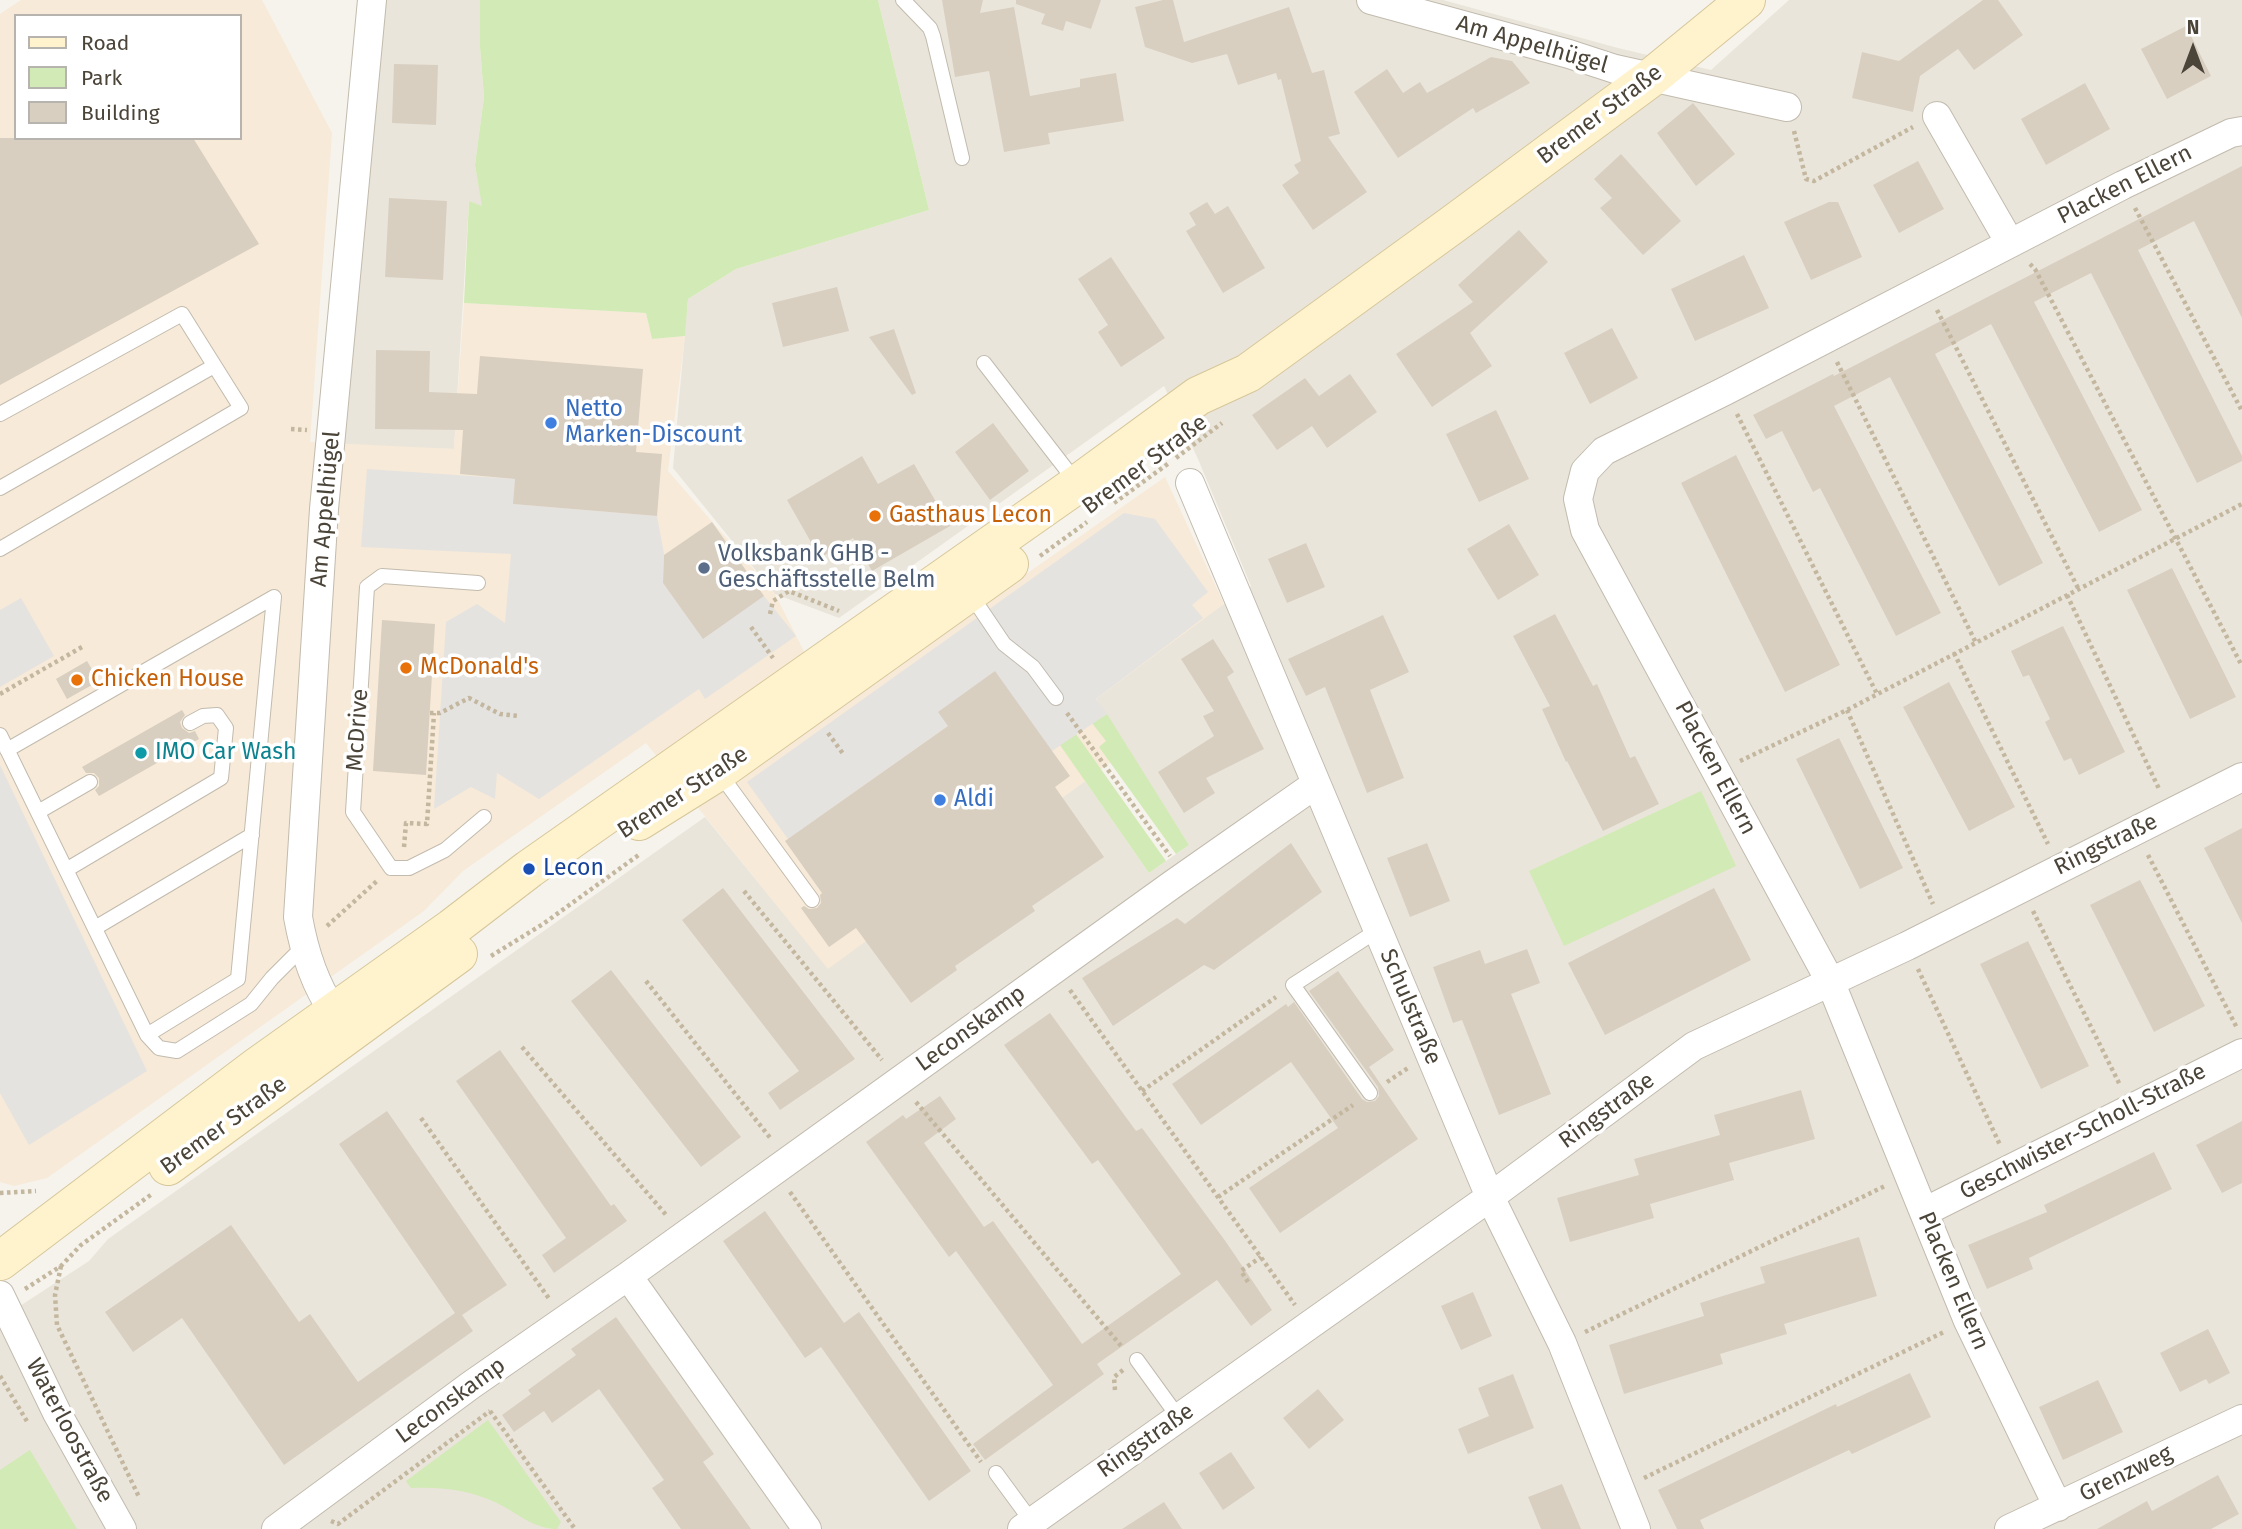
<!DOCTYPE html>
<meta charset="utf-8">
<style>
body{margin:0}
#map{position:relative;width:2242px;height:1529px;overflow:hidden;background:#f6f3ec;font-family:"Fira Sans",sans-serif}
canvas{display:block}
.legend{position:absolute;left:14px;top:14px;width:228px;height:126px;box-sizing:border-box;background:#fff;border:2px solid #b7b4b0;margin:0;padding:9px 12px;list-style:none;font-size:21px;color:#4b4439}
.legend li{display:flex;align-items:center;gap:14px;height:35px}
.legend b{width:35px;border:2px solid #b7b4b0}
.north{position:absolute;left:2158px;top:14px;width:70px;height:70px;-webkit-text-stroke:5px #fff;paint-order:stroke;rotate:0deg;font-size:19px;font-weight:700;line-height:28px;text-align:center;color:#4b4439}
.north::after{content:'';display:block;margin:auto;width:24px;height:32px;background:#4b4439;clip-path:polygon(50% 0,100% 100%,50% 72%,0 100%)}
</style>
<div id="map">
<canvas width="2242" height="1529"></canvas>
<ul class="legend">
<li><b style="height:9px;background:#fff3cd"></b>Road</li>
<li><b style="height:19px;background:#d2eab5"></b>Park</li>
<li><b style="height:19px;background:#d8cfc1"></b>Building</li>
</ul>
<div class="north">N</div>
</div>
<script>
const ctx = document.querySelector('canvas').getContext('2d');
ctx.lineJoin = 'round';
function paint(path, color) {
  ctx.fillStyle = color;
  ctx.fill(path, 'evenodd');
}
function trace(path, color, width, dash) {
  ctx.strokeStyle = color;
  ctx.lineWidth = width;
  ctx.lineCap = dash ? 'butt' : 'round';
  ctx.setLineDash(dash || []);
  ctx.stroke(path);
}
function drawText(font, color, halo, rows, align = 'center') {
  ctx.font = font + ' "Fira Sans",sans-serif';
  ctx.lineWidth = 7;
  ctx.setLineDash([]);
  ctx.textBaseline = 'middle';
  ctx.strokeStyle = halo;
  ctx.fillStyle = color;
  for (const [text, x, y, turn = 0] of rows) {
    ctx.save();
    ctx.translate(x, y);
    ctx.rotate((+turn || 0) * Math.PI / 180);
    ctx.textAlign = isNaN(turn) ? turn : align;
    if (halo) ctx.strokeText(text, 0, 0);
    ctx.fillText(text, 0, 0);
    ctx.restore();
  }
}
const residential = new Path2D(`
 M382,0H480V47L484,97L475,165L483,207L469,201L454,449L343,446Z
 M878,0H1443L1618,48L1711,70L1789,0H2242V1529H0V1319L89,1261L108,1239L705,817L828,968L1085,781L1149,873L1189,845L1096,699L1203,618L1251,586L1198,459L1164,386L839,618L775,594L673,468L688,299L736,269L929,210Z`);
const commercial = new Path2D(`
 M21,0H262L332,133L310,442L454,449L464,303L646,313L652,339L685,336L668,471L775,594L833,709L1165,477L1224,604L1096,699L1129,749L828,969L646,743L463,871L424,911L47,1178L14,1186L0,1182V14ZM16,16H240V138H16Z`);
const green = new Path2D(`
 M480,0H878L929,210L736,269L688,299L685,336L652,339L646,313L464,303L469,201L482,206L475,165L484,97L480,47Z
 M1107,714L1189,845L1176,854L1099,747L1106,741L1092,723Z
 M1076,734L1166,861L1149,873L1060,745Z
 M1701,791L1736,866L1564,946L1529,871Z
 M488,1420L561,1522L557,1529C534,1529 517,1513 497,1503C469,1490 443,1487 411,1488L406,1481Z
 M30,1450L77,1529H0V1470Z`);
const parking = new Path2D(`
 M367,469L515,479L514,504L657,516L664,554L663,583L703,638L764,596L796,636L705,699L699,689L539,799L497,773L495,799L471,787L434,809L446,622L477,604L505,623L511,554L361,547Z
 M1124,513L1155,519L1208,592L1192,605L1203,618L1096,699L1107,714L1052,751L948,726L788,839L747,782Z
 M21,598L54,656L0,687V610Z
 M0,765L147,1071L29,1145L0,1093Z`);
const building = new Path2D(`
 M942,0H983L980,13L1014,7L1030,96L1080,87V79L1116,73L1124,121L1048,133L1050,144L1004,152L989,71L955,77Z
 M1016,0H1101L1091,29L1066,21L1063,31L1041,24L1045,14L1016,4Z
 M1163,0H1173L1184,42L1289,7L1312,73L1324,70L1340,134L1328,137L1367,192L1313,230L1282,185L1299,173L1294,165L1301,161L1281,79L1278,80L1276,73L1238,85L1227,54L1192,63L1145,47L1135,7Z
 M1983,0H1998L2023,35L1974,70L1958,49L1920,76L1913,112L1852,98L1862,52L1899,61Z
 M2186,26L2211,76L2167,99L2141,49Z
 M1491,57L1512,61L1530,83L1476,113L1473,108L1398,158L1354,92L1387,69L1403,93L1420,82L1427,93Z
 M394,64L438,65L436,125L392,123Z
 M2085,83L2110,129L2046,165L2021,119Z
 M1693,103L1735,154L1696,186L1657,133Z
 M0,138H193L259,244L0,385Z
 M1621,154L1681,221L1643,255L1600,208L1612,198L1594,179Z
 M1918,161L1944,209L1899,233L1873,185Z
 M2242,166V318L2194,221L2138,250L2242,456V461L2197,483L2091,273L2034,302L2142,510L2099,532L1991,324L1935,354L2043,563L1999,586L1890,377L1834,406L1941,613L1896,636L1820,488L1813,492L1782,431L1766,439L1753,415L1833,374L1834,376Z
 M389,198L447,201L443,280L385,277Z
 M1207,202L1215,214L1228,206L1265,268L1223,293L1186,231L1196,225L1189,213Z
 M1829,202H1838L1862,257L1811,280L1784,222Z
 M1519,230L1548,262L1470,333L1492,366L1432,407L1396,354L1473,302L1458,285Z
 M1744,255L1769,308L1695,341L1671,289Z
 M1111,257L1165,338L1121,367L1098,332L1108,325L1078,279Z
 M837,287L849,331L783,347L772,303Z
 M1612,328L1638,378L1590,404L1564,353Z
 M894,329L916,393L912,395L869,337Z
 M376,350L430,351L429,392L477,394L480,356L643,369L636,452L662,454L657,516L513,504L515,479L460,474L463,430L375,429Z
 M1350,374L1377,412L1327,448L1312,426L1277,450L1252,415L1305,378L1319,396Z
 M1496,410L1529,479L1479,502L1446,434Z
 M993,423L1029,471L990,500L955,452Z
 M1736,455L1840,665L1785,692L1681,483Z
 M862,456L878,484L914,464L950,526L872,571L853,538L820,558L787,500Z
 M712,522L764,596L703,639L663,583L664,555Z
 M1509,524L1539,575L1498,600L1467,549Z
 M1306,543L1325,587L1287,603L1268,559Z
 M2172,568L2236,697L2190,719L2127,590Z
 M1555,614L1593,686L1597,684L1630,758L1635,756L1659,804L1603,831L1567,761L1566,762L1542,709L1550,706L1513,636Z
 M1383,615L1409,672L1370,690L1404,778L1367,793L1325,687L1306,696L1288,659Z
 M382,620L435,624L426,775L373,771Z
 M2063,626L2125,752L2079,775L2071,758L2064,761L2045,722L2050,719L2029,675L2023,677L2011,651Z
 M1213,639L1234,672L1227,677L1264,749L1206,778L1215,793L1184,813L1158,772L1214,736L1203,716L1214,711L1181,659Z
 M87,661L99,681L67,699L56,679Z
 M995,671L1070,776L1055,787L1104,857L1032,906L1035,911L955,966L957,970L911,1003L856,928L829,947L801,908L804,906L809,909L817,908L821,903L820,895L822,893L785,841L948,726L938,712Z
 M1949,682L2015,807L1969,831L1903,707Z
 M182,710L185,715L180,722L182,728L189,733L195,731L199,739L99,796L95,790L99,786V778L94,773H86L82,767Z
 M1839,738L1903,868L1860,889L1796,759Z
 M2242,828V923L2204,848Z
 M1291,843L1322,892L1214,970L1204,965L1113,1026L1082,978L1177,918L1185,924Z
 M1427,843L1450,901L1410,917L1387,858Z
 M2140,880L2205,1006L2154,1032L2090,905Z
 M723,888L855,1059L780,1110L768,1093L799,1071L682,920Z
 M1714,888L1751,960L1605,1035L1568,963Z
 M2028,941L2089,1066L2041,1089L1980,964Z
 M1527,949L1540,983L1511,994L1551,1094L1499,1115L1462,1020L1453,1023L1433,967L1480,950L1485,964Z
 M611,970L741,1137L701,1167L571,1001Z
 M1338,971L1394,1050L1369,1067L1418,1139L1280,1233L1249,1188L1338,1128L1291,1062L1201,1125L1172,1084L1286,1004L1288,1007L1294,1002L1362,1099L1367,1102L1375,1101L1379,1096L1378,1087L1309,991Z
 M1050,1013L1136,1131L1142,1128L1226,1242L1272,1310L1251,1326L1217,1280L1097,1364L1104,1374L985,1460L973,1444L1053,1385L956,1251L949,1257L866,1142L903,1115L906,1119L940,1096L956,1119L924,1143L984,1227L993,1221L1082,1344L1181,1274L1098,1160L1092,1164L1004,1045Z
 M500,1050L611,1206L614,1204L627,1221L554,1273L542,1255L566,1238L456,1081Z
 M1801,1090L1815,1139L1729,1163L1734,1180L1650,1204L1654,1218L1570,1242L1557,1198L1639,1175L1634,1159L1720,1135L1714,1115Z
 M387,1111L507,1285L462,1315L473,1331L284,1465L182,1318L133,1352L105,1312L231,1225L299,1322L310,1314L358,1382L455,1313L339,1144Z
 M2242,1121V1183L2222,1193L2196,1145Z
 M2154,1152L2172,1189L2029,1258L2033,1269L1987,1289L1968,1245L2047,1212L2044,1205Z
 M765,1211L844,1323L859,1312L971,1471L929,1501L821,1347L805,1358L723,1241Z
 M1859,1237L1877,1296L1784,1324L1787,1334L1720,1354L1723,1364L1624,1394L1609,1345L1704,1316L1700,1303L1765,1283L1760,1267Z
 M1473,1292L1492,1336L1461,1350L1441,1306Z
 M616,1317L714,1454L703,1462L751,1529H681L652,1488L664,1480L599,1389L552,1423L544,1411L514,1432L502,1415L531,1394L528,1390L576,1355L571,1349Z
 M2208,1329L2230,1373L2209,1384L2206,1379L2180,1392L2160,1353Z
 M1910,1373L1931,1417L1852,1454L1849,1450L1700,1520L1704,1529H1677L1658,1490L1836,1404L1837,1407Z
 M1513,1374L1534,1428L1468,1454L1458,1429L1489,1416L1478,1388Z
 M2098,1380L2123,1432L2063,1460L2039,1407Z
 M1318,1389L1344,1420L1309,1449L1283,1418Z
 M1231,1452L1255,1488L1223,1510L1199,1473Z
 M2218,1475L2239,1514L2211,1529H2097L2147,1501L2152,1511Z
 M1562,1484L1581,1529H1541L1528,1497Z
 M1164,1502L1182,1529H1122Z`);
const path = new Path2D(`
 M1794,131L1806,179L1814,181L1913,127
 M2135,208L2242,411
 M2030,264L2035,269L2242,666
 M1937,310L2079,590
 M1837,362L1976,643
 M1737,414L1877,694
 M291,429L307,430
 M1176,458L1222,423
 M1114,503L1169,463
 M1040,556L1087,522
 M2067,595L2160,791
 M770,614L773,601L789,591L839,611
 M751,627L773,658
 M1954,653L2048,844
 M0,694L82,647
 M1847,710L1933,904
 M430,713H440L469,698L500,714L519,716
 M1067,713L1170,856
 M828,733L844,755
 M1740,761L1847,710L2242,504
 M404,847L406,823L427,824L434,713
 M2148,855L2237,1028
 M744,891L882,1060
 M2033,911L2120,1085
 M327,926L378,880
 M491,956L543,924L640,854
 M1918,969L2000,1145
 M646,981L771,1139
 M1070,990L1295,1305
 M522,1047L667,1216
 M1387,1082L1408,1068
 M1142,1091L1276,997
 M916,1102L1122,1347
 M421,1118L550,1300
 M790,1192L981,1462
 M0,1193L36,1191
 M1218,1197L1353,1105
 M61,1266L55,1295L57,1325L139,1497
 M1248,1282L1241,1271L1261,1257
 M25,1289L61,1266L81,1245L152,1194
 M1585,1332L1885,1186
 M0,1376L28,1423
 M1115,1390L1114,1377L1123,1370
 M490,1411L575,1529
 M1644,1478L1944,1332
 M331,1521L338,1524L490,1411`);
const lane = new Path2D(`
 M903,0L930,28L933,36L962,158
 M984,363L1093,504
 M0,414L182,314L241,408L0,549
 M0,488L214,366
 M478,583L382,576L367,587L353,812L391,868H409L445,850L484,817
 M971,595L1004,644L1033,667L1056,698
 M0,735L147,1035L159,1048L177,1051L251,1004L272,978L303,947
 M7,750L274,597
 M720,774L812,900
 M38,812L90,782
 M66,870L221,778L226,728L217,715L203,716L190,723
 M95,928L252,835
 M147,1035L238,979L274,597
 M1370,1093L1293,985L1378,930
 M1137,1360L1179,1418
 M996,1473L1032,1522`);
const street = new Path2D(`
 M1371,0L1569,54L1615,69L1787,107
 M1937,116L2010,243
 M1190,483L1490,1197L1562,1343L1636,1529
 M333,1011C314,983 304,951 298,917L324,509L372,0
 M1924,1212L2242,1053
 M628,1276L807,1529
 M0,1295L57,1413L122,1529
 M2058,1507L1968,1321L1830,981L1585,530L1578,499L1585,471L1604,451L1725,391L2123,185L2231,133L2242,131
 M276,1529L471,1385L628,1276L1173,884L1316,784
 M1022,1529L1490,1197L1694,1046L1907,946L2242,777
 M2009,1529L2242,1419`);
const secondary = new Path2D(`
 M639,821L719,771L1009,564
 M168,1166L458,954
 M0,1261L258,1066L452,928L529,869L1079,483L1198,396L1248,373L1452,225L1652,77L1746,0`);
const markers = [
 [551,423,7,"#3f7fe0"],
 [875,516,7,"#e8710a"],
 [704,568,7,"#5c6f8a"],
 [406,668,7,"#e8710a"],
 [77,680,7,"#e8710a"],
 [141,753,7,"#0f9aa8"],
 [940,800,7,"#3f7fe0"],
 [529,869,7,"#1a4fb4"]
];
const streetNames = [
 ["Am Appelhügel",1532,45,16],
 ["Bremer Straße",1600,115,-37],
 ["Placken Ellern",2125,185,-27],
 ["Bremer Straße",1145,465,-37],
 ["Am Appelhügel",326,509,-85],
 ["McDrive",358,730,-86],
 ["Placken Ellern",1715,768,62],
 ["Bremer Straße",683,793,-33],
 ["Ringstraße",2106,845,-26],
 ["Schulstraße",1410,1007,67],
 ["Leconskamp",971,1029,-36],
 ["Ringstraße",1607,1111,-36],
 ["Bremer Straße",224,1126,-36],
 ["Geschwister-Scholl-Straße",2083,1132,-27],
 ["Placken Ellern",1953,1281,67],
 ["Leconskamp",451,1401,-36],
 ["Waterloostraße",69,1431,62],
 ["Ringstraße",1146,1441,-35],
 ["Grenzweg",2126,1474,-26]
];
const shopNames = [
 ["Netto",565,410],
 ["Marken-Discount",565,436],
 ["Aldi",954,800]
];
const foodNames = [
 ["Gasthaus Lecon",889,516],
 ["McDonald's",420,668],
 ["Chicken House",91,680]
];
const serviceNames = [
 ["Volksbank GHB -",718,555],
 ["Geschäftsstelle Belm",718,581]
];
const cultureNames = [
 ["IMO Car Wash",155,753]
];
const transitNames = [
 ["Lecon",543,869]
];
paint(residential, '#eae5da');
paint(commercial, '#f7ead8');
paint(green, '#d2eab5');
paint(parking, '#e5e3e0');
paint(building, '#d8cfc1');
trace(lane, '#c2bbae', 16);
trace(street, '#c2bbae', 30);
trace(secondary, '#d6c79b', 40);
trace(path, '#c4b79f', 4.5, [3.5, 3.5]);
trace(lane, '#fff', 14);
trace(street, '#fff', 28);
trace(secondary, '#fff3cd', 38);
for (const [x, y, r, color] of markers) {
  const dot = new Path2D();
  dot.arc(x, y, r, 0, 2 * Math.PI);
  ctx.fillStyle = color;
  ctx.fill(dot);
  trace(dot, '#fff', 2.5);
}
drawText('23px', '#4b4439', '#fff', streetNames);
drawText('23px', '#366cbe', '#fff', shopNames, 'left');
drawText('23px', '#c56008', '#fff', foodNames, 'left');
drawText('23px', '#4e5e75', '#fff', serviceNames, 'left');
drawText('23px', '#0d838f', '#fff', cultureNames, 'left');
drawText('23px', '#164399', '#fff', transitNames, 'left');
</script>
